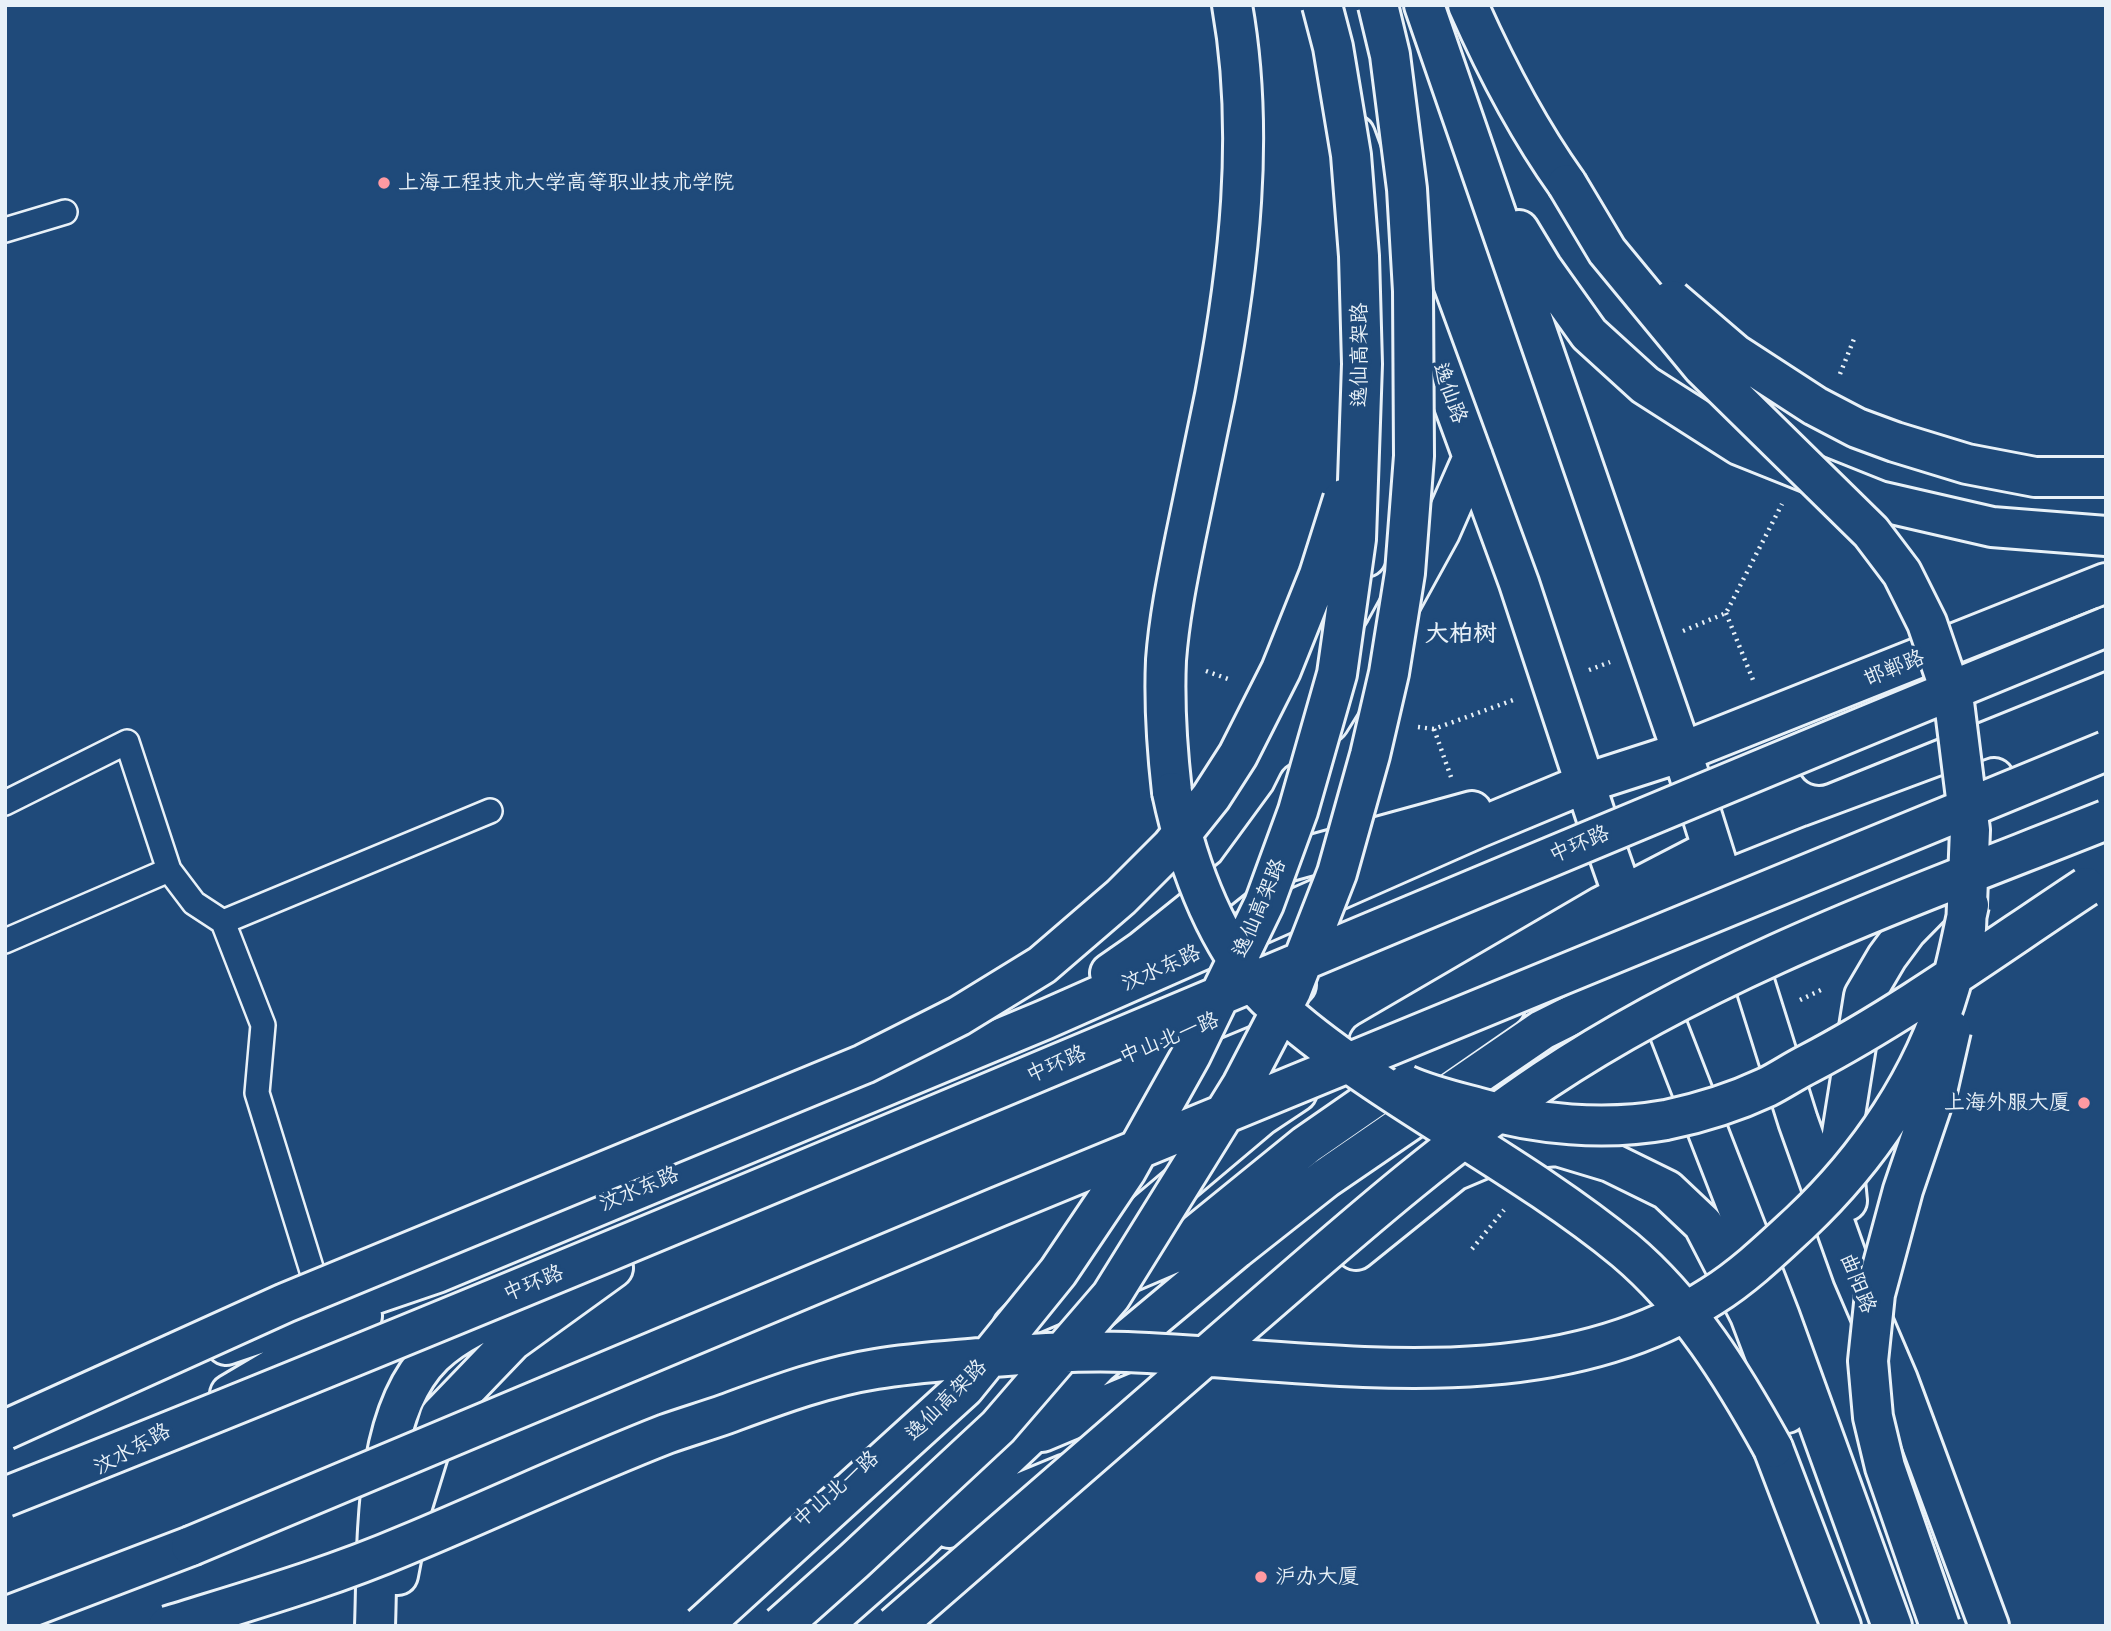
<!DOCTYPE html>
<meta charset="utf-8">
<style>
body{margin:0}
#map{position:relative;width:2111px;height:1631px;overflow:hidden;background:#1f4a7a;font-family:Mali,sans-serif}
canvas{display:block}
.frame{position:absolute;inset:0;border:7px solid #e8f1f8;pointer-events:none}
</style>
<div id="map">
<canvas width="2111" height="1631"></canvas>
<div class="frame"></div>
</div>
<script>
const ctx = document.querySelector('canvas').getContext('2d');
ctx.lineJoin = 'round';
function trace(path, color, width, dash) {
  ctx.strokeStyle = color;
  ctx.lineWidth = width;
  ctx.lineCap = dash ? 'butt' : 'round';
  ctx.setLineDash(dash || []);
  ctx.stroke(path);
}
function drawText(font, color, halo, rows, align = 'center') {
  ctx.font = font + ' Mali,"LXGW WenKai TC",sans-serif';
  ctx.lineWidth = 7;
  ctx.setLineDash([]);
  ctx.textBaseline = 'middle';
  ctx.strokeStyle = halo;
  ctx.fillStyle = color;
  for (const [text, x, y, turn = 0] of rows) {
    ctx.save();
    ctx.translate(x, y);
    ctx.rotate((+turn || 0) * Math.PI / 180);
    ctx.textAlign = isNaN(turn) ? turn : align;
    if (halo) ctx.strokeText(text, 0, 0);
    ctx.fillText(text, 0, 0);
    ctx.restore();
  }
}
const path = new Path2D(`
 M1840,374L1854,339
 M1726,613L1753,680
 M1683,631L1726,613L1782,504
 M1589,670L1610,662
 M1206,671L1231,680
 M1418,727L1434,729L1516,699
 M1434,729L1451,777
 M1800,1000L1823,989
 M1472,1249L1504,1210`);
const lane = new Path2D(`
 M5,230L65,212
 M5,803L127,742L169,870L194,903L223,922L263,1025L257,1093L321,1300
 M223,922L490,811
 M5,941L169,870`);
const primary = new Path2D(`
 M1424,5L1682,752L1798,1121L1853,1275L1898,1380L1989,1626
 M1355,135L1519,583L1606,847L1631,918L1648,977L1780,1317L1892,1626
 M1519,230L1542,268L1589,334L1645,385L1739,445L1879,501L1992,527L2106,536
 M1366,557L1390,439L1391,303L1388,259
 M1329,722L1385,632L1440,532L1473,457
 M1819,765L2106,649
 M1250,872L1472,811
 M1563,966L1631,918L1814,845L1994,778
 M1110,973L1143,950L1235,876L1290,801L1299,783
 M1183,1032L1296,985
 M1369,1042L1602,906L1712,849
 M1847,1201L1841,1140L1864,996L1887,957L1907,930L1961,875
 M1356,1250L1454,1171L1501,1151L1557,1146L1610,1162L1667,1190L1703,1224L1750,1315L1787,1413
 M1051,1293L1261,1116L1297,1092
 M1013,1326L1020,1319L1172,1254L1306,1145L1505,1007
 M226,1345L437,1273L1044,1020L1478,828L1586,783L1682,752L2106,583
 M230,1394L362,1316
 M1042,1432L1180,1374
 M949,1528L1015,1495L1066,1474
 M398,1575L410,1513L440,1416L512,1341L613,1268
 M375,1626C378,1545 372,1415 433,1355C456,1333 488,1319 516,1307
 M822,1626L913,1546L1027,1438L1097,1365L1236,1249L1326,1178L1542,1030L1648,977L1738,936L2106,790`);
const highway = new Path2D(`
 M1468,5C1496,68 1527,128 1567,184
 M1172,792C1167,748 1164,705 1166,660C1169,620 1177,580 1185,540C1195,492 1205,443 1215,395C1239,268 1255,133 1232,5
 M1773,1448L1841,1626
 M5,1617L191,1546`);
const highwayBridge = new Path2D(`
 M1567,184L1607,251L1702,366L1871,532L1902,573L1927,623L1954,702L1970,830L1966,929
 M1672,300L1735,354L1815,406L1857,428L1895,442L1967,464L2035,477H2106
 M1172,792C1187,863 1214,937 1262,993C1269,1001 1278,1008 1286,1014C1314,1039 1344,1060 1375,1081C1458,1137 1547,1186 1625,1250C1689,1304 1733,1376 1773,1448
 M1406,1085C1428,1095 1453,1101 1476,1107C1537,1125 1604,1131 1666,1120C1700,1113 1735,1102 1767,1087C1781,1080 1794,1071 1808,1064C1905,1013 1995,947 2086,887
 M5,1430L285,1303L864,1064L959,1016L1042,965L1121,897L1171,847L1211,797L1238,755L1281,670L1319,575L1343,499
 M5,1497C710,1217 1404,913 2106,627
 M191,1546L998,1207L2106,751
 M168,1626C248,1601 329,1578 406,1545C493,1509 579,1468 666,1434C686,1427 706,1421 726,1414C775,1396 825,1377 876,1369C911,1363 946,1361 981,1358C1029,1354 1078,1350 1127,1352C1316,1359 1542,1406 1712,1296C1744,1276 1772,1249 1800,1223C1868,1159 1924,1077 1950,987C1958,960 1963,932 1969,905
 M702,1626L964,1388L1058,1272L1126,1171L1191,1055L1264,904L1298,811L1337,674L1356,539L1362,364L1359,256L1351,155L1333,47L1322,5
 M781,1626L854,1561L998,1427L1111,1296L1242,1085L1291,991L1337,873L1370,755L1389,673L1405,573L1414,456L1413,291L1407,189L1390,55L1378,5
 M895,1626C1012,1524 1129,1423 1246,1321C1342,1238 1439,1151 1545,1080C1717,965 1915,896 2106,820
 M1940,1626L1885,1467L1873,1417L1868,1361L1875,1294L1903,1190L1938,1087L1951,1030`);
const markers = [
 [384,183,7,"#ff9aa2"],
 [2084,1103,7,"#ff9aa2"],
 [1261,1577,7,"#ff9aa2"]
];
const poiNames = [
 ["上海工程技术大学高等职业技术学院",398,183],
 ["上海外服大厦",2070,1103,"right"],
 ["沪办大厦",1275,1577]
];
const streetNames = [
 ["逸仙高架路",1360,355,-90],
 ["逸仙路",1450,393,70],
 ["邯郸路",1894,668,-22],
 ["中环路",1579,844,-23],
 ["逸仙高架路",1259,908,-67],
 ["汶水东路",1161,968,-24],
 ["中山北一路",1169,1038,-22],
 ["中环路",1056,1064,-23],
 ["汶水东路",639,1189,-23],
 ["中环路",533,1283,-22],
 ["曲阳路",1858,1283,68],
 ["逸仙高架路",946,1400,-45],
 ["汶水东路",132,1449,-29],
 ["中山北一路",836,1489,-41]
];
const quarterNames = [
 ["大柏树",1461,634]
];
trace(lane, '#e8f1f8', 28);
trace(primary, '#e8f1f8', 44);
trace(highway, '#e8f1f8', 44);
trace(path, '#e8f1f8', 4.5, [2, 5]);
trace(lane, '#1f4a7a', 23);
trace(primary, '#1f4a7a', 38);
trace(highway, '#1f4a7a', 38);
trace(highwayBridge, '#e8f1f8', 44, []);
trace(highwayBridge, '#1f4a7a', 38);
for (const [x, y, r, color] of markers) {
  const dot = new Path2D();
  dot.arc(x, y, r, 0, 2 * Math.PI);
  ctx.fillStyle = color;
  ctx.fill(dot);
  trace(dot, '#1f4a7a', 2.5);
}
drawText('21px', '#e8f1f8', '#1f4a7a', poiNames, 'left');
drawText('21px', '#e8f1f8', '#1f4a7a', streetNames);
drawText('bold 24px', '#e8f1f8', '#1f4a7a', quarterNames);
</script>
